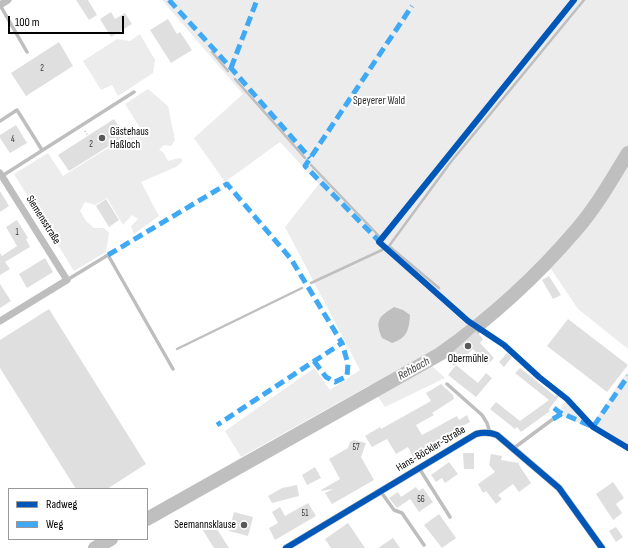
<!DOCTYPE html>
<meta charset="utf-8">
<style>
body{margin:0}
#map{position:relative;width:628px;height:548px;overflow:hidden;background:#fff;font-family:"Sofia Sans Condensed",sans-serif}
canvas{display:block}
.legend{position:absolute;left:8px;top:488px;width:140px;height:52px;box-sizing:border-box;background:#fff;border:1px solid #999;margin:0;padding:5px 7px;list-style:none;font-size:12px;color:#000}
.legend li{display:flex;align-items:center;gap:8px;height:20px}
.legend b{width:20px;border:1px solid #999}
.scale{position:absolute;left:8px;top:16px;width:116px;height:18px;box-sizing:border-box;border:2px solid #000;border-top:0;padding-left:5px;font-size:12px;line-height:14px;white-space:nowrap;color:#000;-webkit-text-stroke:3px #fff;paint-order:stroke}
</style>
<div id="map">
<canvas width="628" height="548"></canvas>
<ul class="legend">
<li><b style="height:5px;background:#0057b8"></b>Radweg</li>
<li><b style="height:5px;background:#3fa9f5"></b>Weg</li>
</ul>
<div class="scale">100 m</div>
</div>
<script>
const ctx = document.querySelector('canvas').getContext('2d');
ctx.lineJoin = 'round';
function paint(path, color) {
  ctx.fillStyle = color;
  ctx.fill(path, 'evenodd');
}
function trace(path, color, width, dash) {
  ctx.strokeStyle = color;
  ctx.lineWidth = width;
  ctx.lineCap = dash ? 'butt' : 'round';
  ctx.setLineDash(dash || []);
  ctx.stroke(path);
}
function drawText(font, color, halo, rows, align = 'center') {
  ctx.font = font + ' "Sofia Sans Condensed",sans-serif';
  ctx.lineWidth = 4;
  ctx.setLineDash([]);
  ctx.textBaseline = 'middle';
  ctx.strokeStyle = halo;
  ctx.fillStyle = color;
  for (const [text, x, y, turn = 0] of rows) {
    ctx.save();
    ctx.translate(x, y);
    ctx.rotate((+turn || 0) * Math.PI / 180);
    ctx.textAlign = isNaN(turn) ? turn : align;
    if (halo) ctx.strokeText(text, 0, 0);
    ctx.fillText(text, 0, 0);
    ctx.restore();
  }
}
const green = new Path2D(`
 M162,0H628V349L578,309L551,269L431,365L445,378L385,407L370,385L241,457L225,431L314,368L330,390L360,370L285,227L319,184L280,142L225,182L194,138L243,94ZM394,307L392,343L382,338L378,328V322L384,313Z
 M140,34L155,60L153,73L118,96L112,85L101,90L83,61L117,39L130,41Z
 M148,89L168,106L175,140L171,146L164,145L159,150L163,152L168,161L179,158L182,159V162L176,167L141,182L159,216L134,234L131,226L138,219L132,215L123,225L107,198L95,205L85,202L80,211L86,221L94,228H104L109,233L106,252L74,271L14,174L48,153L63,176L140,128L125,104Z
 M628,372V451L590,428L557,413L568,398L593,424L621,380Z`);
const water = new Path2D(`
 M394,307L403,310L410,315C409,330 407,338 392,343L382,338C374,321 379,316 394,307Z`);
const stream = new Path2D(`
 M212,52L228,71
 M235,79L305,158
 M311,165L379,236
 M311,283L382,250
 M439,288L389,246L450,163L584,0
 M177,349L302,288`);
const river = new Path2D(`
 M147,519L440,354C491,318 537,276 577,229C597,206 612,179 628,153
 M95,548L111,539`);
const building = new Path2D(`
 M76,0H88L97,15L89,20Z
 M111,12L115,19L125,13L132,24L111,37L100,19Z
 M168,19L177,34L180,32L192,50L171,63L150,30Z
 M59,42L73,66L26,96L11,73Z
 M114,119L125,136L69,171L58,155Z
 M16,125L27,143L10,153L0,138V135Z
 M0,191L9,206L0,212Z
 M106,199L119,220L109,227L96,206Z
 M17,220L28,238L26,239L30,247L5,262L10,269L0,275V253L2,256L17,246L6,227Z
 M45,258L53,272L27,288L19,274Z
 M549,276L561,295L553,299L542,280Z
 M0,284L11,301L0,308Z
 M49,309L146,464L107,489H76L0,368V340Z
 M568,319L628,365L607,392L547,346Z
 M476,331L483,339L480,343L494,358L487,365L473,349L454,366L446,358Z
 M507,353L512,357L504,367L499,362Z
 M456,365L478,383L486,373L492,378L476,397L448,375Z
 M520,368L555,396L559,393L561,394L549,409L550,411L521,432L517,427L515,429L490,409L496,402L520,421L549,400L515,373Z
 M441,384L453,395L454,399L432,413L434,415L416,425L422,435L457,416L459,420L467,415L470,422L448,434L450,436L413,457L408,447L396,454L387,439L372,447L365,436L380,427L381,429L431,401L426,393Z
 M354,440L366,443L361,457L374,480L332,504L325,493L333,489L321,491V490L340,479L329,459L348,448L350,442Z
 M463,453H474V469H464Z
 M491,454L502,456L501,460L519,463V465L531,483L519,492L513,484L498,495L502,499L496,504L486,491L483,493L478,484L495,472L489,465Z
 M449,462L458,474L445,483L442,478L436,482L431,475Z
 M315,467L321,478L307,485L302,475Z
 M613,482L624,498L616,504L622,513L613,520L596,494Z
 M297,485L299,496L272,503L268,496L282,488Z
 M416,487L419,491L423,488L433,502L419,512L410,499L397,508L389,498L398,492L401,497Z
 M308,503L316,516L275,540L269,528L278,523L272,512L280,507L285,516Z
 M234,512L253,517L248,536L229,531Z
 M439,514L456,538L442,548L424,525Z
 M213,523L229,548H214L202,529Z
 M348,523L365,548H331L325,539Z
 M616,527L623,537L616,542L609,531Z
 M393,538L400,548H378Z`);
const path = new Path2D(`
 M85,131L88,136`);
const service = new Path2D(`
 M0,5L27,52
 M0,121L17,110L42,150
 M2,176L134,92
 M67,280L108,255L173,369
 M447,384L482,415L487,423L490,433
 M514,448L553,419
 M419,468L450,517
 M381,492L394,510L402,513L424,545`);
const minor = new Path2D(`
 M0,5L8,0
 M0,173L67,280L0,321
 M286,548L476,434C484,432 489,432 497,435L559,488L602,548`);
const quiet = new Path2D(`
 M169,0L231,68L310,158
 M231,68L257,0
 M381,243L305,166L412,6
 M108,255L227,184L291,259L342,343L217,425
 M314,361L326,377L335,382L347,376L348,364L342,343
 M554,408L559,412L593,427L628,376
 M553,419L563,413`);
const cycleway = new Path2D(`
 M574,0L379,242L468,321L504,345L539,377L567,399L593,427L628,448
 M286,548L476,434C484,432 489,432 497,435L559,488L602,548`);
const markers = [
 [102,138,4,"#595959"],
 [468,346,4,"#595959"],
 [244,525,4,"#595959"]
];
const numberNames = [
 ["2",42,69],
 ["4",13,140],
 ["2",91,145],
 ["1",17,233],
 ["57",356,448],
 ["56",421,500],
 ["51",305,514]
];
const parkNames = [
 ["Speyerer Wald",379,101]
];
const poiNames = [
 ["Gästehaus",110,132],
 ["Haßloch",110,145],
 ["Obermühle",468,359,"center"],
 ["Seemannsklause",236,525,"right"]
];
const streetNames = [
 ["Siemensstraße",43,220,58],
 ["Hans-Böckler-Straße",431,449,-31]
];
const waterNames = [
 ["Rehbach",414,369,-29]
];
paint(green, '#ececec');
paint(water, '#bfbfbf');
trace(stream, '#bfbfbf', 2.5);
trace(river, '#bfbfbf', 14);
paint(building, '#dfdfdf');
trace(path, '#b9b9b9', 1.5, [1, 2]);
trace(service, '#bebebe', 3.5);
trace(minor, '#bebebe', 7);
trace(quiet, '#3fa9f5', 5, [10, 5]);
trace(cycleway, '#0057b8', 6);
for (const [x, y, r, color] of markers) {
  const dot = new Path2D();
  dot.arc(x, y, r, 0, 2 * Math.PI);
  ctx.fillStyle = color;
  ctx.fill(dot);
  trace(dot, '#fff', 1.5);
}
drawText('9px', '#383838', null, numberNames);
drawText('11px', '#333', '#fff', parkNames);
drawText('11px', '#000', '#fff', poiNames, 'left');
drawText('11px', '#000', '#fff', streetNames);
drawText('italic 12px', '#444', '#fff', waterNames);
</script>
